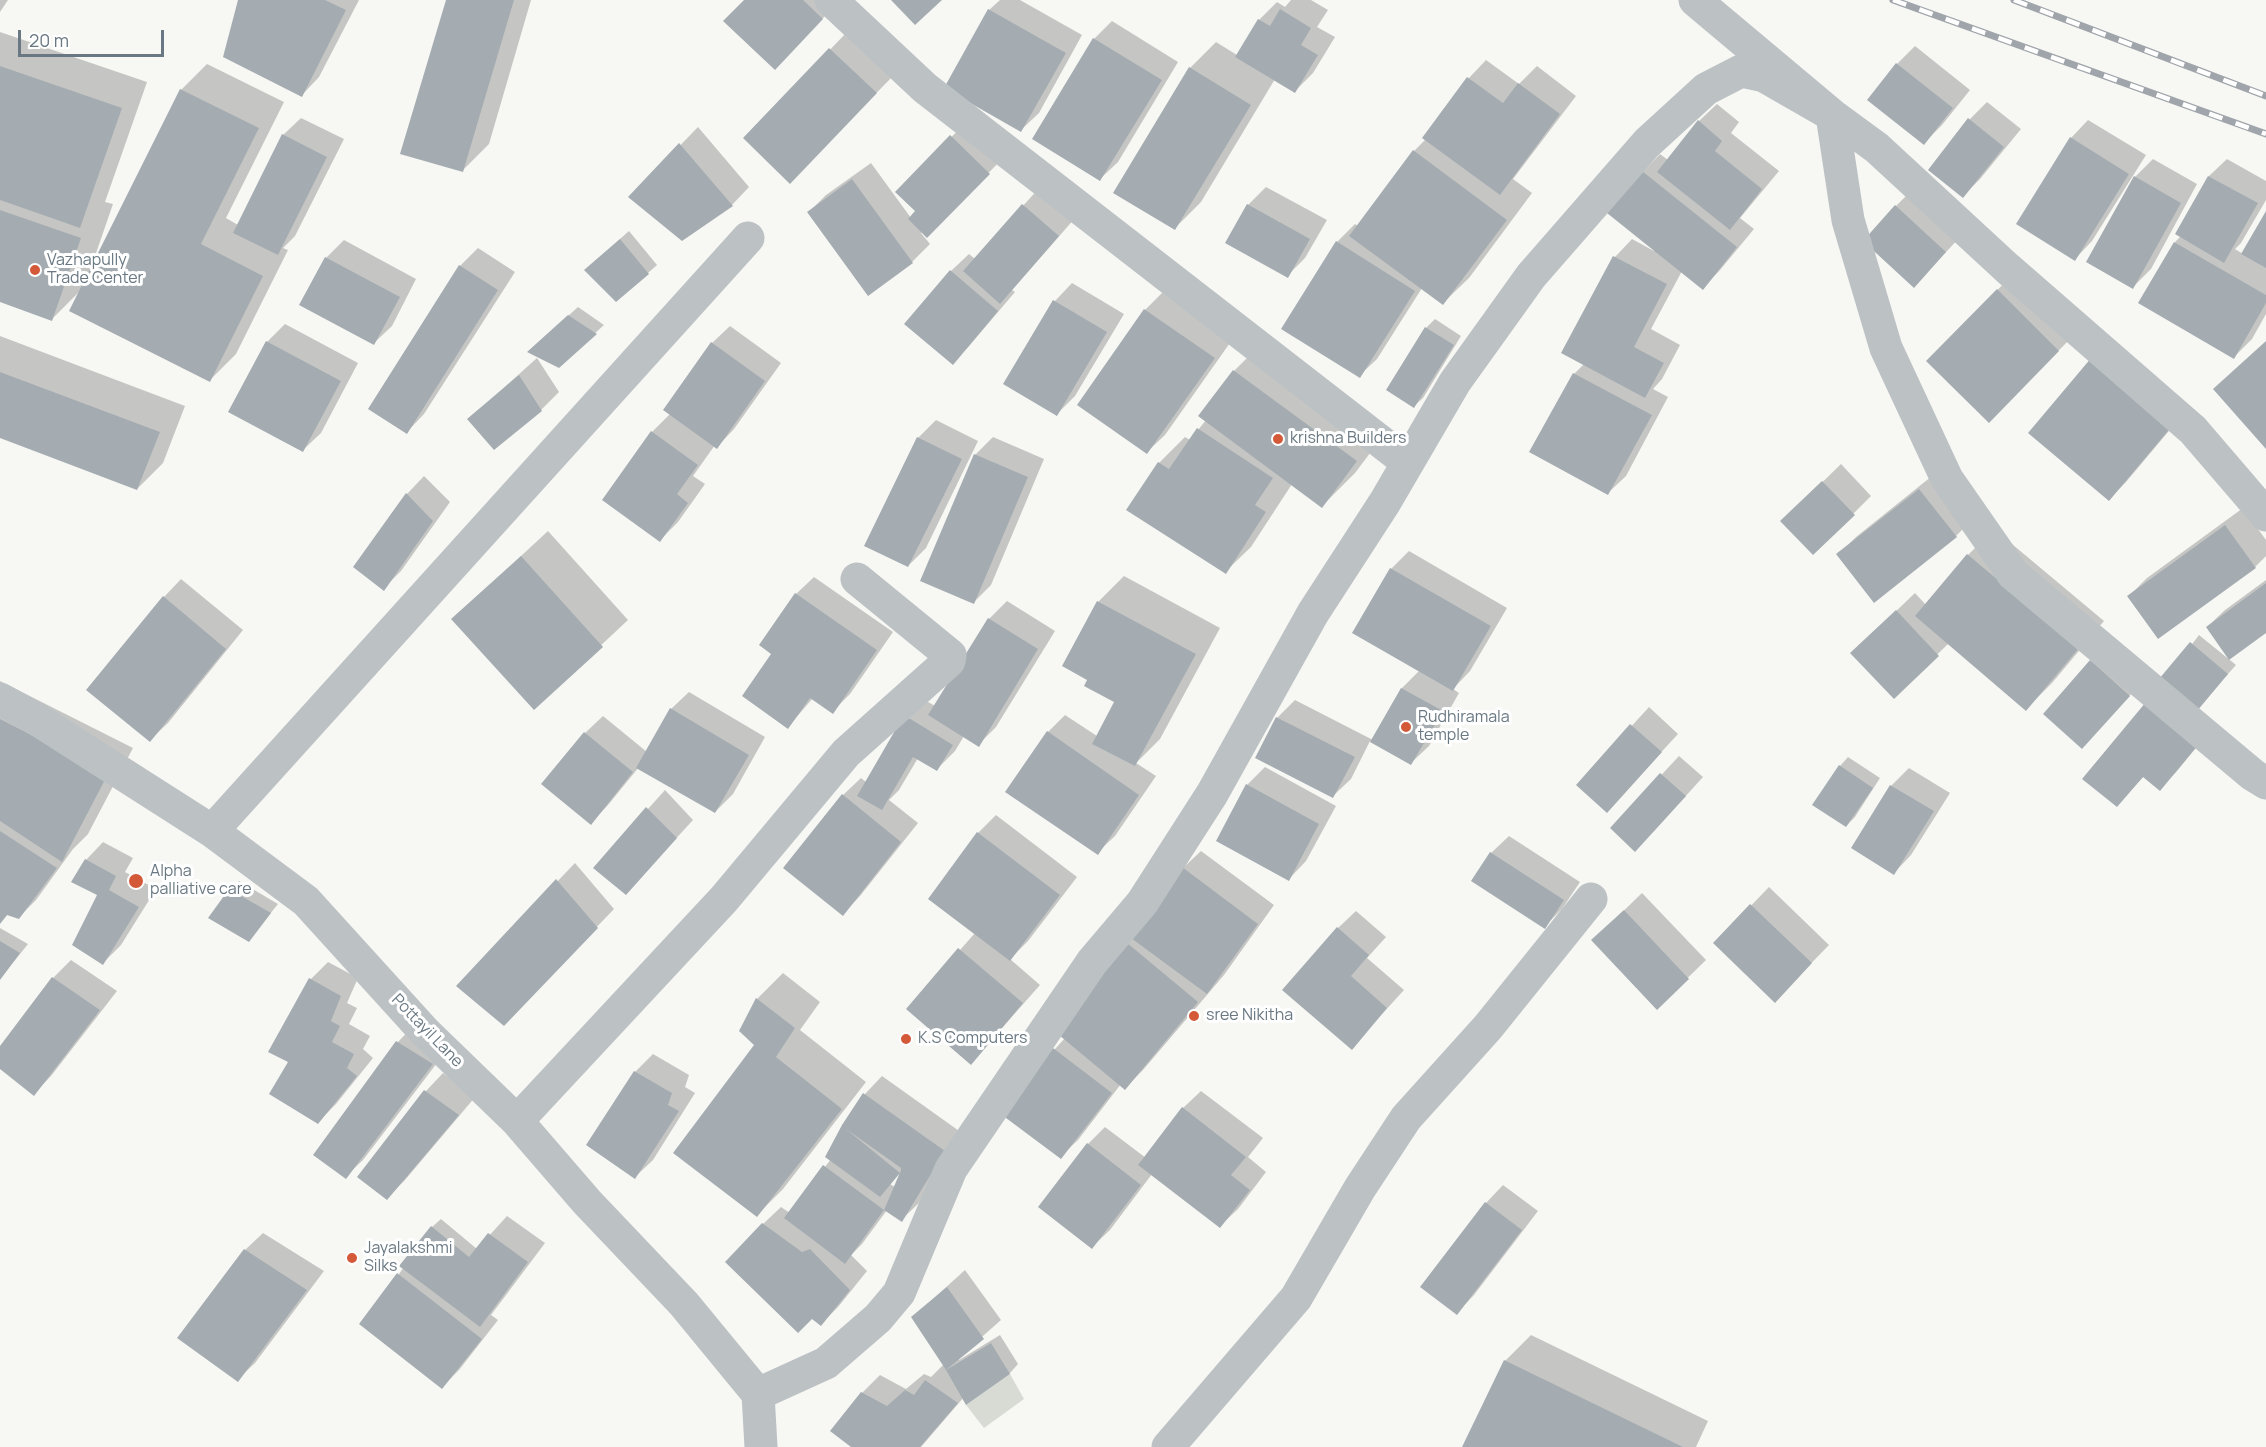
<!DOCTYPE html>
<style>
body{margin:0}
#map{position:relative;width:2266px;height:1447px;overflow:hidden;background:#f7f7f4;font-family:Manrope,sans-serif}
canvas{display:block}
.scale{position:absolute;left:18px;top:30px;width:146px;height:27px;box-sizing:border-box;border:3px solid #697882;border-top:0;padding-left:8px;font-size:18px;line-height:21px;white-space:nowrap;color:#697882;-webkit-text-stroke:4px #fff;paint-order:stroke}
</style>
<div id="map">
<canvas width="2266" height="1447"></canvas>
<div class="scale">20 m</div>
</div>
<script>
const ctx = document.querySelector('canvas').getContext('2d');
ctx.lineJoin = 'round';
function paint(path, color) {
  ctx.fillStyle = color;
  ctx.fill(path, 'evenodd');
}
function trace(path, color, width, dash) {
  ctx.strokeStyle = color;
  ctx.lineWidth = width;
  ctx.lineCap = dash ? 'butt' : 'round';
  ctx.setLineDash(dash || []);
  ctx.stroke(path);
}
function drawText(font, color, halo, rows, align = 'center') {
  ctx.font = font + ' Manrope,sans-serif';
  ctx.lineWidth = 6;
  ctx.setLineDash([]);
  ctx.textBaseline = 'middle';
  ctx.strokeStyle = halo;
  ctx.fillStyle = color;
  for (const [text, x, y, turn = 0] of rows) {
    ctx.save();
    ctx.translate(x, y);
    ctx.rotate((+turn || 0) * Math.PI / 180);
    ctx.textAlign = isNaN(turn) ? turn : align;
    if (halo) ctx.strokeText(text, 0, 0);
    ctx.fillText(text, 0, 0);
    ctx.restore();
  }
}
const green = new Path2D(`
 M1010,1374L1024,1399L984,1428L966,1405Z`);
const shadow = new Path2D(`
 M0,0H8L0,12Z
 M239,0H359L319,77L302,95Z
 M447,0H531L489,144L463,170Z
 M746,0H840L793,50Z
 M1000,0H1020L1082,35L1039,113L1021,130L989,10Z
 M1291,0H1311L1328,10L1317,27L1335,37L1313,73L1295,91L1275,79L1201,202L1175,228L1190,68L1216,42L1237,55L1259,20L1277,2L1285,7Z
 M1112,21L1178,62L1118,162L1100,179L1094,39Z
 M848,31L894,75L807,164L745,138Z
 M0,32L147,82L105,202L113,204L94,259L96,260L181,90L207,64L284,102L226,218L238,225L283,135L301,118L344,139L295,236L283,248L288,250L236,354L210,380L80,291L52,319L0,301Z
 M1915,46L1970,90L1942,125L1924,143L1869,100L1897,64Z
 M1486,60L1519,84L1537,66L1576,96L1513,179L1532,193L1469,278L1443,303L1422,288L1377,359L1359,376L1337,242L1355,224L1358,226L1414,151L1426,139L1424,138L1469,78Z
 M1987,102L2021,129L1980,179L1963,196L1970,119Z
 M1717,104L1739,122L1731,133L1779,171L1740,218L1754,229L1720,270L1703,288L1682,271L1651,329L1680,345L1662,379L1653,389L1668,397L1626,476L1608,493L1574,374L1584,364L1615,257L1632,239L1654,251L1643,172L1660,154L1668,160L1699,121Z
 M969,119L1006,155L927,236L923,231L921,233L930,244L912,262L809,212L826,195L871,163L911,218L918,211L898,192Z
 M2088,120L2146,155L2092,241L2075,259L2071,138Z
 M698,127L749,187L732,205L630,197Z
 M2153,159L2197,184L2151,269L2133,287L2135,177Z
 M2227,159L2266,181V200L2241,243L2235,249L2243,254L2266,214V314L2252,339L2234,357L2175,242L2181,236L2177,234L2209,176Z
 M1040,187L1076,217L1012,290L1015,292L970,345L953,363L951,271L969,254L975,259Z
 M1266,187L1327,220L1305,258L1287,276L1227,243L1248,205Z
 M1913,189L1963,234L1931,268L1896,206Z
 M629,231L657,265L648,273L595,261Z
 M344,240L416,279L392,326L374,343L326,258Z
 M478,248L515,272L424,414L407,432L370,408L460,266Z
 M2015,272L2076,333L1989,421L1928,361Z
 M1072,283L1124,314L1075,396L1057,414L1006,383L1055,301Z
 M1163,292L1232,340L1165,435L1147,452L1079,405L1145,310Z
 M578,307L604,325L559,366L538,343Z
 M1435,319L1461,336L1423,398L1414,406L1388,390L1427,327Z
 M285,324L358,363L321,433L303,450L230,412L267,342Z
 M730,326L781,363L734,429L717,447L715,445L693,476L705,484L678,522L660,540L652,432L671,413L712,343Z
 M0,336L185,406L163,463L137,489L0,437Z
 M1267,338L1389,428L1355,473L1322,506L1292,484L1251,547L1225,572L1128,509L1159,463L1185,437L1190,440L1206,420L1234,371Z
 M537,358L559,392L541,410L469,419Z
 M2189,407L2126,482L2109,499L2030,433Z
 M936,420L978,441L926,548L908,566L866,545L918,438Z
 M993,437L1044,459L991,585L973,603L975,455Z
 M1841,464L1871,496L1853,514L1800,504Z
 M1937,472L1974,518L1956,536L1874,601L1838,555L1856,537Z
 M424,476L450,502L401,571L383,589L355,567L407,494Z
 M2243,508L2266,540V556L2255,567L2129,596L2147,578Z
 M1994,529L2104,621L2052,683L2026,709L1949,643L1894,697L1870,636L1915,593L1926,605L1968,555Z
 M548,531L628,620L534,708L453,619Z
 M1409,551L1507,608L1470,671L1453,689L1459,693L1429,746L1411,763L1370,741L1351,779L1333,796L1257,758L1277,718L1295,700L1373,740L1402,688L1420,670L1391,569Z
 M1124,576L1220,628L1160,739L1136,763L1156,776L1115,836L1097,853L1048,732L1065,715L1097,736L1116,702L1098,602Z
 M814,577L893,632L850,694L832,712L813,698L788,727L773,654L796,594Z
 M181,579L243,630L168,723L150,740L164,597Z
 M2266,580V631L2207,627L2225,610Z
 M1007,601L1055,631L996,727L978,745L964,736L955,751L937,769L918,758L899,790L889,800L918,823L860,896L843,914V795L861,778L866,782L923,699L935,706L989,619Z
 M2199,635L2236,665L2195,711L2214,726L2177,771L2160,789L2144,776L2117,805L2147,703Z
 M2108,644L2146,678L2082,747L2091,662Z
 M0,681L133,748L88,834L73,849L36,900L18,918L8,914L0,923Z
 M689,692L765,737L733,794L715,812L639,767L608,805L591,823L585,733L603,716L647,752L671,709Z
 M1649,707L1678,734L1607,811L1578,785Z
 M1679,756L1703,777L1653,832L1612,828Z
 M1848,757L1880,778L1855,817L1846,826L1840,766Z
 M1265,767L1336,806L1306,861L1289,879L1247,785Z
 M1909,768L1950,793L1911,855L1894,873L1891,786Z
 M665,790L693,820L626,893L595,868Z
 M996,815L1077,877L1028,941L1010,959L1040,985L971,1063L908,1009L975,933L978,833Z
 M1509,836L1580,882L1562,909L1544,927L1491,853Z
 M103,842L133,858L125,872L156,889L121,945L103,963L99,895L86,860Z
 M1201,851L1274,905L1224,975L1143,1070L1125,1088L1121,1084L1078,1140L1060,1157L1005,1114L1055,1049L1065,1038L1056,1030L1183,868Z
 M575,863L614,909L521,1006L458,985Z
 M239,881L278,904L249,940L210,917Z
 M1769,887L1829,945L1792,983L1715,943Z
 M1642,893L1706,960L1657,1008L1611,923Z
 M1356,911L1386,937L1367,958L1404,990L1351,1048L1338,928Z
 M0,928L28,944L0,979Z
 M71,960L117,991L51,1076L34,1094L0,1068V1048L54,977Z
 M328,962L358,978L347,1003L357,1008L349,1024L370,1036L363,1049L373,1058L336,1104L318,1122L290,1061L311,979Z
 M783,973L820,1002L800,1030L866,1082L783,1189L757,1215L756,1045L740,1030L757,999Z
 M415,1024L450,1046L363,1160L345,1177L315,1155L398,1042Z
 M653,1054L689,1075L685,1087L695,1093L653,1160L635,1177V1072Z
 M443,1073L476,1096L405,1180L387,1198L359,1177L426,1091Z
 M882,1076L962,1133L919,1203L901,1220L887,1210L862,1244L851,1255L867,1271L838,1307L821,1324L763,1224L781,1207L790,1213L831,1159L843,1126L865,1094ZM901,1171L895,1187L890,1184Z
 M1201,1091L1263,1138L1248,1157L1266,1172L1238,1209L1220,1226L1152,1174L1110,1230L1092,1247L1088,1144L1105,1127L1146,1158L1183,1108Z
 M1503,1185L1538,1211L1474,1295L1457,1313L1486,1203Z
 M507,1216L545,1243L491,1315L498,1320L459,1370L442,1387L399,1274L432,1227L441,1219L477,1249Z
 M263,1233L324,1271L255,1363L237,1380L245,1250Z
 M965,1270L1001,1320L958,1358L959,1360L1000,1335L1018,1364L1010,1373L967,1403L964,1397L921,1447H853L862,1393L880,1375L906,1389L924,1374L931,1377L944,1364L913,1317Z
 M1531,1335L1708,1421L1696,1447H1463L1505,1361Z`);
const building = new Path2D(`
 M238,0H325L346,10L302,97L223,57Z
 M446,0H514L463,172L400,154Z
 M744,0H803L823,19L775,70L723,21Z
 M891,0H942L915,25Z
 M988,9L1066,53L1021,132L944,88Z
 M1280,9L1311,28L1301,45L1318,55L1295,93L1235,57L1258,19L1270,26Z
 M1093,38L1162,80L1100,181L1032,139Z
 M829,48L877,93L790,184L743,138Z
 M1896,63L1953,108L1924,145L1867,100Z
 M0,66L122,108L80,228L0,200Z
 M1189,67L1251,105L1175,230L1113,193Z
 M1467,77L1503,103L1518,83L1560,114L1500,195L1422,138Z
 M180,89L259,128L201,244L263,276L210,382L69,311Z
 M1968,118L2004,147L1963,198L1928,170Z
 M1698,120L1722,141L1715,151L1762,189L1730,230L1657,172Z
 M282,134L327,157L278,255L233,233Z
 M950,135L990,174L927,238L908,219L915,211L895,192Z
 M2070,137L2129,174L2075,261L2016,224Z
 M679,143L733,206L682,241L628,197Z
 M1413,150L1507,220L1443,305L1349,236Z
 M1642,171L1737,247L1703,290L1607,213Z
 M2134,176L2181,203L2133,289L2086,262Z
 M2208,176L2258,203L2224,263L2175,234Z
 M852,179L913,263L868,296L807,212Z
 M1022,204L1059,236L1000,304L963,271Z
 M1247,204L1310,239L1288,278L1225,243Z
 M1895,205L1946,252L1914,288L1863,241Z
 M0,210L81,238L52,321L0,302Z
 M2266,211V268L2241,254Z
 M620,239L649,274L616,302L584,270Z
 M1336,241L1415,291L1360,378L1281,329Z
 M2174,242L2266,295V303L2234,359L2138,303Z
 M1613,256L1667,284L1634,347L1664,363L1645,398L1561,353Z
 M325,257L400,297L374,345L299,305Z
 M459,265L498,290L407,434L368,409Z
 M950,270L998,311L953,365L904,324Z
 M1997,289L2059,351L1989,423L1926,361Z
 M1053,300L1107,332L1057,416L1003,384Z
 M1144,309L1215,358L1147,454L1077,405Z
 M568,315L597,334L559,368L527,352Z
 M1425,327L1454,345L1414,408L1386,390Z
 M266,341L341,381L303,452L228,412Z
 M2266,341V449L2213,389Z
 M711,342L765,381L717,449L663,410Z
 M2092,357L2173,425L2109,501L2028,433Z
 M1233,370L1357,461L1322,508L1198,416Z
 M0,372L160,432L137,490L0,438Z
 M1573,373L1652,415L1608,495L1529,452Z
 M519,375L542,411L494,450L467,419Z
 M1197,428L1273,478L1255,505L1266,512L1226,574L1126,510L1158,462L1169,469Z
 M651,431L698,465L677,494L688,503L660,542L602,500Z
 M917,437L962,459L908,567L864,546Z
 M974,454L1028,477L974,604L920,581Z
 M1822,481L1855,515L1813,555L1780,521Z
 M1919,489L1957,537L1874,603L1836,554Z
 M406,493L433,521L384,591L353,567Z
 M2225,525L2256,568L2158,639L2127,596Z
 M1967,554L2079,648L2026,711L1915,616Z
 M521,556L603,647L534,710L451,619Z
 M1390,568L1491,626L1453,691L1352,633Z
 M2266,583V633L2229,660L2206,627Z
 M795,593L877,650L833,714L810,698L788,729L742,696L771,654L759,645Z
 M163,596L226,649L150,742L86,690Z
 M1097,601L1196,654L1135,766L1092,744L1114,702L1084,686L1087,680L1062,666Z
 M1896,610L1939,656L1894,699L1850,653Z
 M988,618L1038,649L979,747L928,715Z
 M2190,642L2228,674L2197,711L2159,679Z
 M2090,660L2130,696L2082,749L2043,714Z
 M1401,688L1443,711L1411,765L1370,742Z
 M2146,702L2198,745L2160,791L2143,777L2117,807L2082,779Z
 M670,708L749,755L715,813L636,768Z
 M904,715L953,745L937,771L913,757L882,810L857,796Z
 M1276,717L1355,757L1333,798L1255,758Z
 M0,719L108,774L62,862L0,821Z
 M1630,724L1662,752L1607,813L1576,785Z
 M1047,731L1139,795L1098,855L1005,792Z
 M584,732L633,772L591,825L541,784Z
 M1839,765L1873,788L1846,827L1812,805Z
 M1660,773L1686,796L1635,852L1610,828Z
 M1246,784L1319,824L1289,881L1216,841Z
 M1890,785L1934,811L1894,875L1851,848Z
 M842,794L901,842L843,916L783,868Z
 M646,807L677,838L626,895L593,868Z
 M0,831L57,868L19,919L7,915L0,924Z
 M977,832L1060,895L1010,961L928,899Z
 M1490,852L1564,900L1545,929L1471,881Z
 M85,859L116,876L109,890L139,907L103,965L72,945L97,895L71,882Z
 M1182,867L1258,924L1207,994L1131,938Z
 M556,879L598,928L504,1026L456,986Z
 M229,889L271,913L249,942L208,918Z
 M1750,904L1812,963L1775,1003L1713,943Z
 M1624,910L1689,979L1657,1010L1591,940Z
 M1337,927L1369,955L1351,976L1387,1008L1352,1050L1282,990Z
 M0,941L20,953L0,980Z
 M1126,942L1198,1002L1125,1090L1053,1030Z
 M958,948L1023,1003L971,1065L906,1009Z
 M52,977L100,1010L34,1096L0,1069V1046Z
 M309,978L341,996L331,1021L340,1026L332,1042L354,1054L347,1068L357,1076L318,1124L269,1094L288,1062L268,1052Z
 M756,998L795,1028L776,1057L842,1109L757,1217L673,1153L754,1045L739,1031Z
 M396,1041L433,1064L346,1179L313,1155Z
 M1053,1048L1112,1093L1061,1159L1002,1115Z
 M634,1071L672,1093L668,1105L679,1111L635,1179L586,1145Z
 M424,1090L459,1115L387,1200L357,1177Z
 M863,1093L945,1151L902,1222L884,1210L845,1264L784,1218L823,1165L884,1210L901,1170V1168L846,1129L900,1173L880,1197L825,1157L842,1125Z
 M1182,1107L1246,1157L1231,1175L1250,1190L1220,1228L1138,1165Z
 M1087,1143L1141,1185L1092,1249L1038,1207Z
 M1485,1202L1522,1230L1457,1315L1420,1287Z
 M762,1223L802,1252L810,1249L850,1290L821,1326L812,1319L798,1333L725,1262Z
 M431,1226L469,1257L488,1233L528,1262L480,1327L399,1266Z
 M244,1249L307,1290L238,1382L177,1338Z
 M397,1273L482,1339L442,1389L359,1324Z
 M947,1287L984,1339L946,1370L911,1317Z
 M991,1343L1010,1374L966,1405L946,1370Z
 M1504,1360L1683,1447H1462Z
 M925,1380L958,1403L920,1447H851L830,1431L861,1392L887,1406L905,1390L914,1395Z`);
const minor = new Path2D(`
 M831,0L925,88L1407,462
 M1695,0L1832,115L1848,220L1886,348L1947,479L2013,574L2253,775L2266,783
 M0,699L35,718L212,831L306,901L425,1032L517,1121L587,1202L684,1304L758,1394L761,1447
 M212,831L748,238
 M517,1121L724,899L846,753L949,661L950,655L857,579
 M758,1394L826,1363L878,1318L899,1293L951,1169L1092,962L1142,903L1212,794L1313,613L1385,502L1455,382L1531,276L1647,143L1706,89L1741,71L1764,76L1832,115L1877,148L2007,268L2193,430L2266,515
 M1168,1447L1296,1298L1360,1188L1406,1118L1488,1027L1591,899`);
const rail = new Path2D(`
 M1893,0L2266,134
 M2014,0L2266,96`);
const markers = [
 [35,270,6,"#d35938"],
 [1278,439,6,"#d35938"],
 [1406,727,6,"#d35938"],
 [136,881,8,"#d35938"],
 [1194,1016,6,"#d35938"],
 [906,1039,6,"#d35938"],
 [352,1258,6,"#d35938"]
];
const poiNames = [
 ["Vazhapully",47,261],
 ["Trade Center",47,279],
 ["krishna Builders",1290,439],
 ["Rudhiramala",1418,718],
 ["temple",1418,736],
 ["Alpha",150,872],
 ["palliative care",150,890],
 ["sree Nikitha",1206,1016],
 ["K.S Computers",918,1039],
 ["Jayalakshmi",364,1249],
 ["Silks",364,1267]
];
const streetNames = [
 ["Pottayil Lane",427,1031,46]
];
paint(green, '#d7dbd4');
paint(shadow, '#0003');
paint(building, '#a4acb1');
trace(minor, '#bcc1c4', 33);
trace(rail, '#9fa5aa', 7);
trace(rail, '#fff', 4.5, [14]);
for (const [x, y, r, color] of markers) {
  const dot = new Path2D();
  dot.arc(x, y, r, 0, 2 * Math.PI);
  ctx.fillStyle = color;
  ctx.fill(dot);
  trace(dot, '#fff', 2);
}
drawText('16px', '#697882', '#fff', poiNames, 'left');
drawText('16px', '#697882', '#fff', streetNames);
</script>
